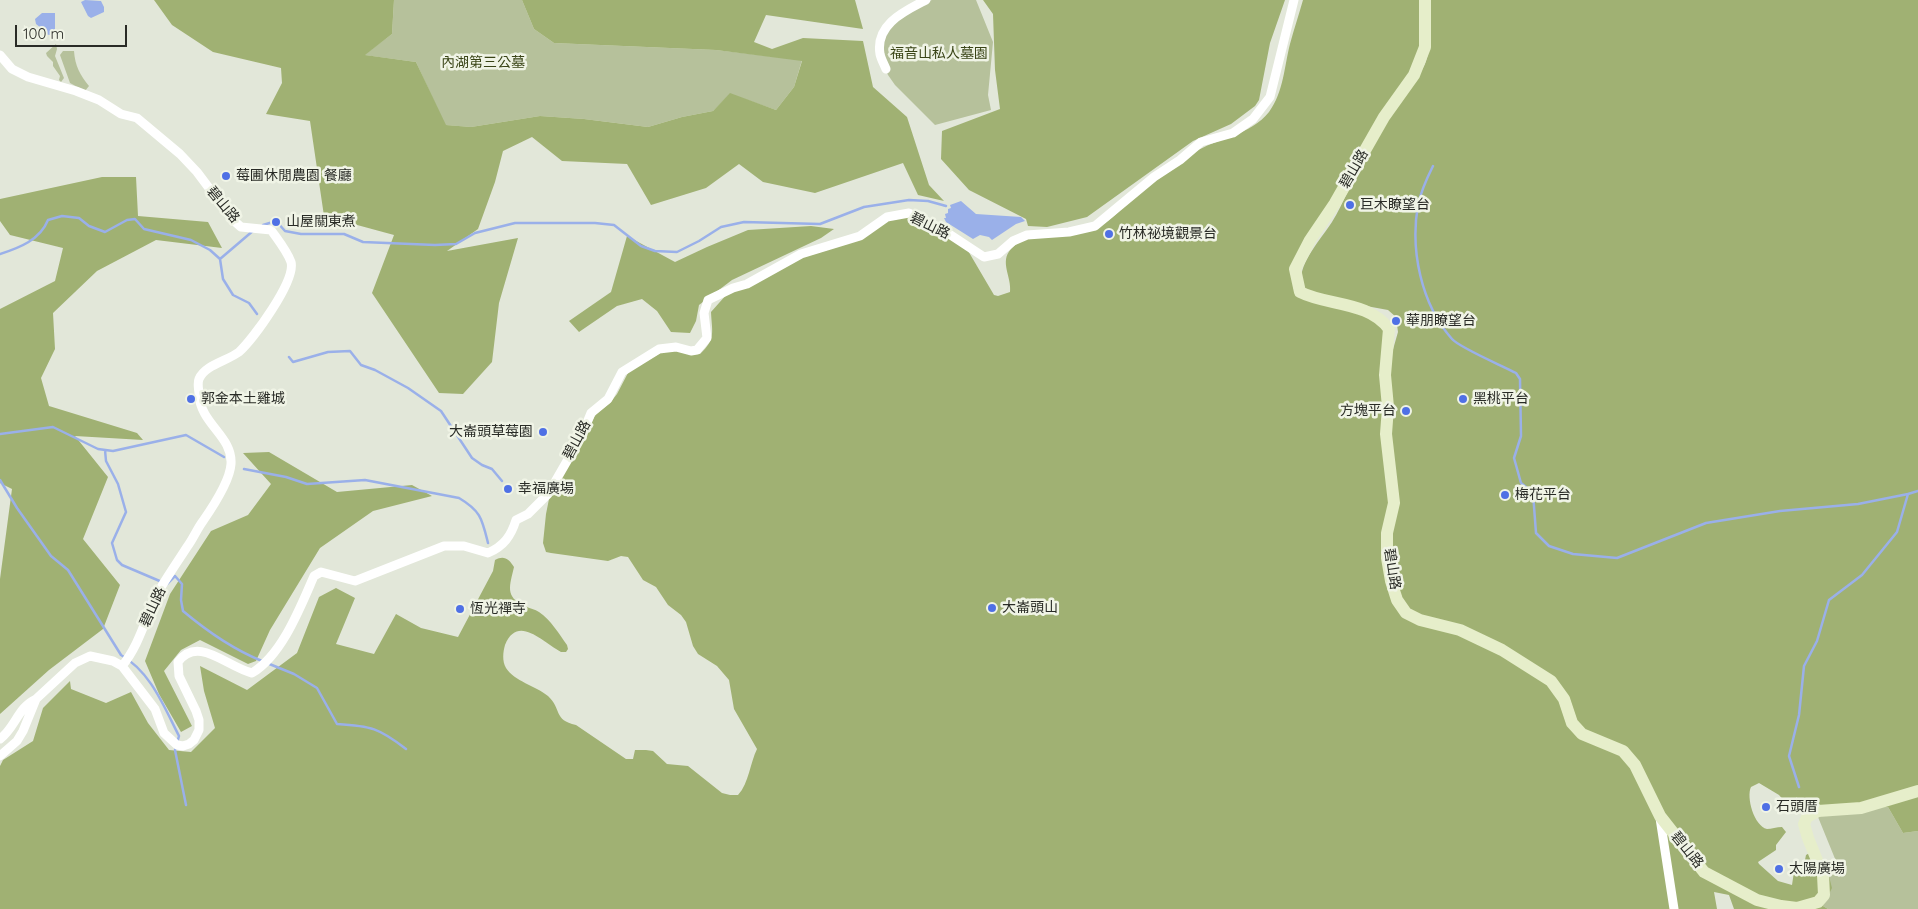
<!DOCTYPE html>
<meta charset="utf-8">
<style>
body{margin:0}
#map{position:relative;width:1918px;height:909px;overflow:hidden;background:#e2e7d9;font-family:Quicksand,sans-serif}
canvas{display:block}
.scale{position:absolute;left:15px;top:25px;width:112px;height:22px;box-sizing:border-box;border:2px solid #292b26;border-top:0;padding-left:6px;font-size:15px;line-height:18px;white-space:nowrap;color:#292b26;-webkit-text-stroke:4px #f0f4e6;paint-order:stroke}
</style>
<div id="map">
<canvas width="1918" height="909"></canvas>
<div class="scale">100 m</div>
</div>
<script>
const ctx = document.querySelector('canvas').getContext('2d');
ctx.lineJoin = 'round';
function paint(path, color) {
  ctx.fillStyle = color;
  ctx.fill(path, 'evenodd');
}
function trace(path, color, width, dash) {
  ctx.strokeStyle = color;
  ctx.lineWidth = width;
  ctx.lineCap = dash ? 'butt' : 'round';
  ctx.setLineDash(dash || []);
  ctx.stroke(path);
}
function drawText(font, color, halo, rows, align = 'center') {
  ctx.font = font + ' Quicksand,"Noto Sans TC",sans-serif';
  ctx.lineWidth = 5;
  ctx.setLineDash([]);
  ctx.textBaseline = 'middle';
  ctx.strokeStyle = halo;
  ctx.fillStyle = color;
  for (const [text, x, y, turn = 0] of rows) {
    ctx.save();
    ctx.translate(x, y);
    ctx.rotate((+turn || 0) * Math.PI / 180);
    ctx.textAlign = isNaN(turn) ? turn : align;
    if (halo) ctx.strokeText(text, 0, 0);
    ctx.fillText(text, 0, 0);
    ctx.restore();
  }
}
const green = new Path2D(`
 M394,0H522L534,29L554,43L716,50L802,60L794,87L776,110L730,94L713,111L682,117L648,127L584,119L540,116L471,127L445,125L416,62L364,55L392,34Z
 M932,0H976L993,42L988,95L991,110L935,125L895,85L888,75L878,53L883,35L893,21L918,4Z
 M56,44L57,49L55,56L64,78L61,82L59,80L60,76L53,66V62L47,56L46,53Z
 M63,51H74C75,66 80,75 89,86L85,91L70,83L60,55Z
 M1888,807L1903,833L1918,831V909H1828L1823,906L1829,876L1840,871L1818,817L1827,814Z`);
const forest = new Path2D(`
 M154,0H394L392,34L365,55L416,62L446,125L471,127L540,116L584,119L648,127L682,117L713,111L730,93L776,110L794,87L802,61L716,50L554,43L534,29L522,0H855L863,29L766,15L754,42L772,49L803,38L863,41L873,87L907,117L929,185L944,201L918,195L903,163L815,193L763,182L739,164L706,188L651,205L627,164L562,161L532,137L503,151L495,182L478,229L447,251L518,238L499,303L492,362L463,394L439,393L372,293L394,235L324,216L310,121L266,114L282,83L281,68L213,52L172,25Z
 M983,0H1285L1270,43L1259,100L1255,106L1231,124L1193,141L1087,217L1047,227L1028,226L1026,219L969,190L941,159L942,131L1000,109L995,70L993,14Z
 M1303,0H1422L1421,43L1411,76L1386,109L1293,265C1292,275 1294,290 1302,298C1323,305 1377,309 1386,332L1382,377L1384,405L1383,437L1390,496L1389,508L1384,532V544L1387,572L1391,591L1396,605L1406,616L1420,624L1455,633L1500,653L1548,683L1562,703L1570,727L1583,737L1621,754L1643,785L1644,784L1639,769L1627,751L1581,731L1575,723L1570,704L1565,692L1554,681L1513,654L1487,640L1455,627L1423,619L1407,610L1402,604L1398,594L1390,556L1389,535L1395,509L1397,496L1390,446L1392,413L1389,375L1392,353L1398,332L1396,317L1388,310L1317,297C1310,294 1303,291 1301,283C1299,262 1322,238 1332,222C1344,203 1351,181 1363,161C1374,142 1385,123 1397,105C1406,92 1418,79 1425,64C1433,45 1426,21 1430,0H1918V831L1903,833L1888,807L1827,814L1825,807L1818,804L1795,813L1779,795L1759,783L1751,787C1746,797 1754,826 1767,829C1771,829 1777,827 1782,827L1786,832L1776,845V850L1758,862L1759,864L1778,881L1792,885L1795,865H1804L1806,855L1811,852L1817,866L1829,876L1832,888L1823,906L1828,909H1734L1729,895L1714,892L1717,909H0V766L3,760L33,741L43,708L70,681L71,689L106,703L131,692L148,723L169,750L191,752L215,728L204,691L200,666L247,690L297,653L319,597L336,588L355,598L336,644L374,654L396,614L421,628L458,637L493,571L495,560C504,555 509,559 514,567C510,585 504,597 525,606C530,609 535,609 539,612C551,620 559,634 567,645L568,649L566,652H561C542,642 518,614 505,645C503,652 502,661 506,668C514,681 536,686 548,696C562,709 553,720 576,725L626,759H633L635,750H646L653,751L667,764L688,766L722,793L730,795H738C749,783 750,763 757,749L734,709L729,680L717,666L698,654L693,646L686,622L681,615L668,605L656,587L643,580L628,557L621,556L608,561L551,553L546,552L543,543L546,514L549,499L556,480L577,449L596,414L610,403L617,394L629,371L664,351L675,350L700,354C716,339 712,333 711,312L727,294L750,285L770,275L784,264L806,254L863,237L887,219L905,216H911L967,249L994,295L998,296L1010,292C1012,277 999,262 1011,249C1025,233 1052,237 1072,234C1082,232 1092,229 1101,225C1111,221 1121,208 1130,201C1150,184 1171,167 1193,153C1217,138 1251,135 1269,112C1284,91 1284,67 1290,44C1294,29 1299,14 1303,0Z
 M102,177H136L138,216L208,222L222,248L156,240L97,271L53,313L55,349L41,378L49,406L137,433L143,440L75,436L108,477L83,539L120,585L103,629L49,670L0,714V579L12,489L0,483V309L55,281L63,248L10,235L0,221V199Z
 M811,226L834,229L821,238L732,280L699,305L696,321L690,333L671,332L657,311L642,299L617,306L579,332L569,321L611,292L627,236L675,262L707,247L748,230Z
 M269,452L337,492L412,485L432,496L373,511L320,548L270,630L256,661L248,664L200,640L181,650L164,671L192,726L181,732L159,694L145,661L170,594L211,531L248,515L271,484L243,453Z`);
const water = new Path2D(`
 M85,0L101,1L104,7V12L91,18L88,16L81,2Z
 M42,13H55V30L50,35L44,34L41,28L36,24L35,19Z
 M961,201L976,214L1021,217L1025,221L1016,224L992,240L989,237L980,235L973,239L946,222L944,218H946L945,214L948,213V209L951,208L950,205Z`);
const stream = new Path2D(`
 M1433,166C1427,178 1421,191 1418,205C1410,250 1421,304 1452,339C1460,348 1503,366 1516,373L1520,379L1521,436L1514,458L1521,483L1533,493L1536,533L1549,546L1573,554L1617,558L1706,523L1780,511L1858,504L1908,494
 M263,225L276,221L285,231L301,234H344L363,242L435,245L456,244L475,233L515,223H595L614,225L641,246L655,251L677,252L699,241L721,227L744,222L820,224L864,207L909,200L928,201L946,206
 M0,254C19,248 40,240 48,220L62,216L79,218L89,226L105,232L127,220L135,219L144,229L191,240L210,250L220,259L223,279L233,295L249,303L257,314
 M220,259L254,230
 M289,357L293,362L328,352L350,351L361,365L375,370L408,388L441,411L472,458L482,465L492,469L502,481
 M0,434L53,427L98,449L113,451L186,435L224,457
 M105,450L106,461L118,484L126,512L112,543L117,560L122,565L162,582
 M244,469L286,477L307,484L365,480L459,498C481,511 482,519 488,543
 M0,480L17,508L51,556L68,570L121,655C151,672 164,707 179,736L175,750L186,805
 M167,584L175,576L182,584L181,600L183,611C208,632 232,649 262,661
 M267,663L294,674L317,688L337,724C371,726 379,728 406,749
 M1799,787L1789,756L1799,715L1804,666L1817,641L1829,600L1862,575L1897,532L1908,494L1918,491`);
const street = new Path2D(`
 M0,55L12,69L28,77L76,91L99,100L121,114L137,118L180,154L197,172L233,220L241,227L271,230C278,240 287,251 291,262C296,281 253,339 239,352C227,361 205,365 199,379C197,384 199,390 199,394C200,424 233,436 231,464C230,480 212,508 203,521C197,529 193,539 187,547C178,561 169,574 160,589C146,614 141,643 122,666
 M886,69C884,64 881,59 880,54C875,24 905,11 926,0
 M0,739C15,728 18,707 36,699
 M0,756L17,741L23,731L36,699L75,663L90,656L113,661L122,666L155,709L164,733L177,745L183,746L189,744L194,740L199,730V720L196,711L179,676L178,662C198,635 227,667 252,673C282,655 300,608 314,576L321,572L355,581L444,546H464L488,553C504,546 511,536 516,520L528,514L548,494L582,435L591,413L608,399L622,372L659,349L676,347L691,351L697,350L707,338L704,313L708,300L733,288L747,284L801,254L860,236L887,217L909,213L940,228L984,257L998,254L1013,241L1027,235L1069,232L1095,226L1154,177L1180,160L1201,142L1233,133L1253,119L1270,97L1294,0
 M1660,818L1674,909`);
const secondary = new Path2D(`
 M1425,0V47L1414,75L1384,117L1335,203L1310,240L1295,269L1300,292C1327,306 1369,301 1389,329L1385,375L1388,407L1386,434L1394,503L1387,533V558L1391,581L1397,600L1406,613L1420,620L1460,630L1502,650L1551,681L1564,699L1572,723L1582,734L1623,751L1635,765L1660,816L1704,872L1757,900L1781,906L1797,908L1818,902L1824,895L1823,875L1808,838L1804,824L1807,817L1818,811L1861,808L1918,791`);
const markers = [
 [226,176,5,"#4f70e5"],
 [1350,205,5,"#4f70e5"],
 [276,222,5,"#4f70e5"],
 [1109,234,5,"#4f70e5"],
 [1396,321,5,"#4f70e5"],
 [191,399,5,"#4f70e5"],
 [1463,399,5,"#4f70e5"],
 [1406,411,5,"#4f70e5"],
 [543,432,5,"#4f70e5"],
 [508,489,5,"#4f70e5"],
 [1505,495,5,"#4f70e5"],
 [992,608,5,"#4f70e5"],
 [460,609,5,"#4f70e5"],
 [1766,807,5,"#4f70e5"],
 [1779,869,5,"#4f70e5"]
];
const parkNames = [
 ["福音山私人墓園",939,54],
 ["內湖第三公墓",483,63]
];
const streetNames = [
 ["碧山路",1354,169,-60],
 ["碧山路",223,205,50],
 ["碧山路",930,226,26],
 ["碧山路",577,440,-62],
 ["碧山路",1392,569,81],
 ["碧山路",153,607,-65],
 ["碧山路",1687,850,51]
];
const poiNames = [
 ["莓圃休閒農園 餐廳",236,176],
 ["巨木瞭望台",1360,205],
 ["山屋關東煮",286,222],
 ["竹林祕境觀景台",1119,234],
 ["華朋瞭望台",1406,321],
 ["郭金本土雞城",201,399],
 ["黑桃平台",1473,399],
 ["方塊平台",1396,411,"right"],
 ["大崙頭草莓園",533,432,"right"],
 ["幸福廣場",518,489],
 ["梅花平台",1515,495],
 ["大崙頭山",1002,608],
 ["恆光禪寺",470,609],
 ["石頭厝",1776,807],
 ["太陽廣場",1789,869]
];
paint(green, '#b6c19b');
paint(forest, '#a0b173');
paint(water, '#9ab0e9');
trace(stream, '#9ab0e9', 2.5);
trace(street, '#fff', 9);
trace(secondary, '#e6eeca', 12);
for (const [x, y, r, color] of markers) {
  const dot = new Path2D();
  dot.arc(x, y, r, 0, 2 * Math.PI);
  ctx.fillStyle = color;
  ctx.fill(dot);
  trace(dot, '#f0f4e6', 2);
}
drawText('14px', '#394416', '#f0f4e6', parkNames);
drawText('14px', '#292b26', '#f0f4e6', streetNames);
drawText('14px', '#292b26', '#f0f4e6', poiNames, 'left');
</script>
